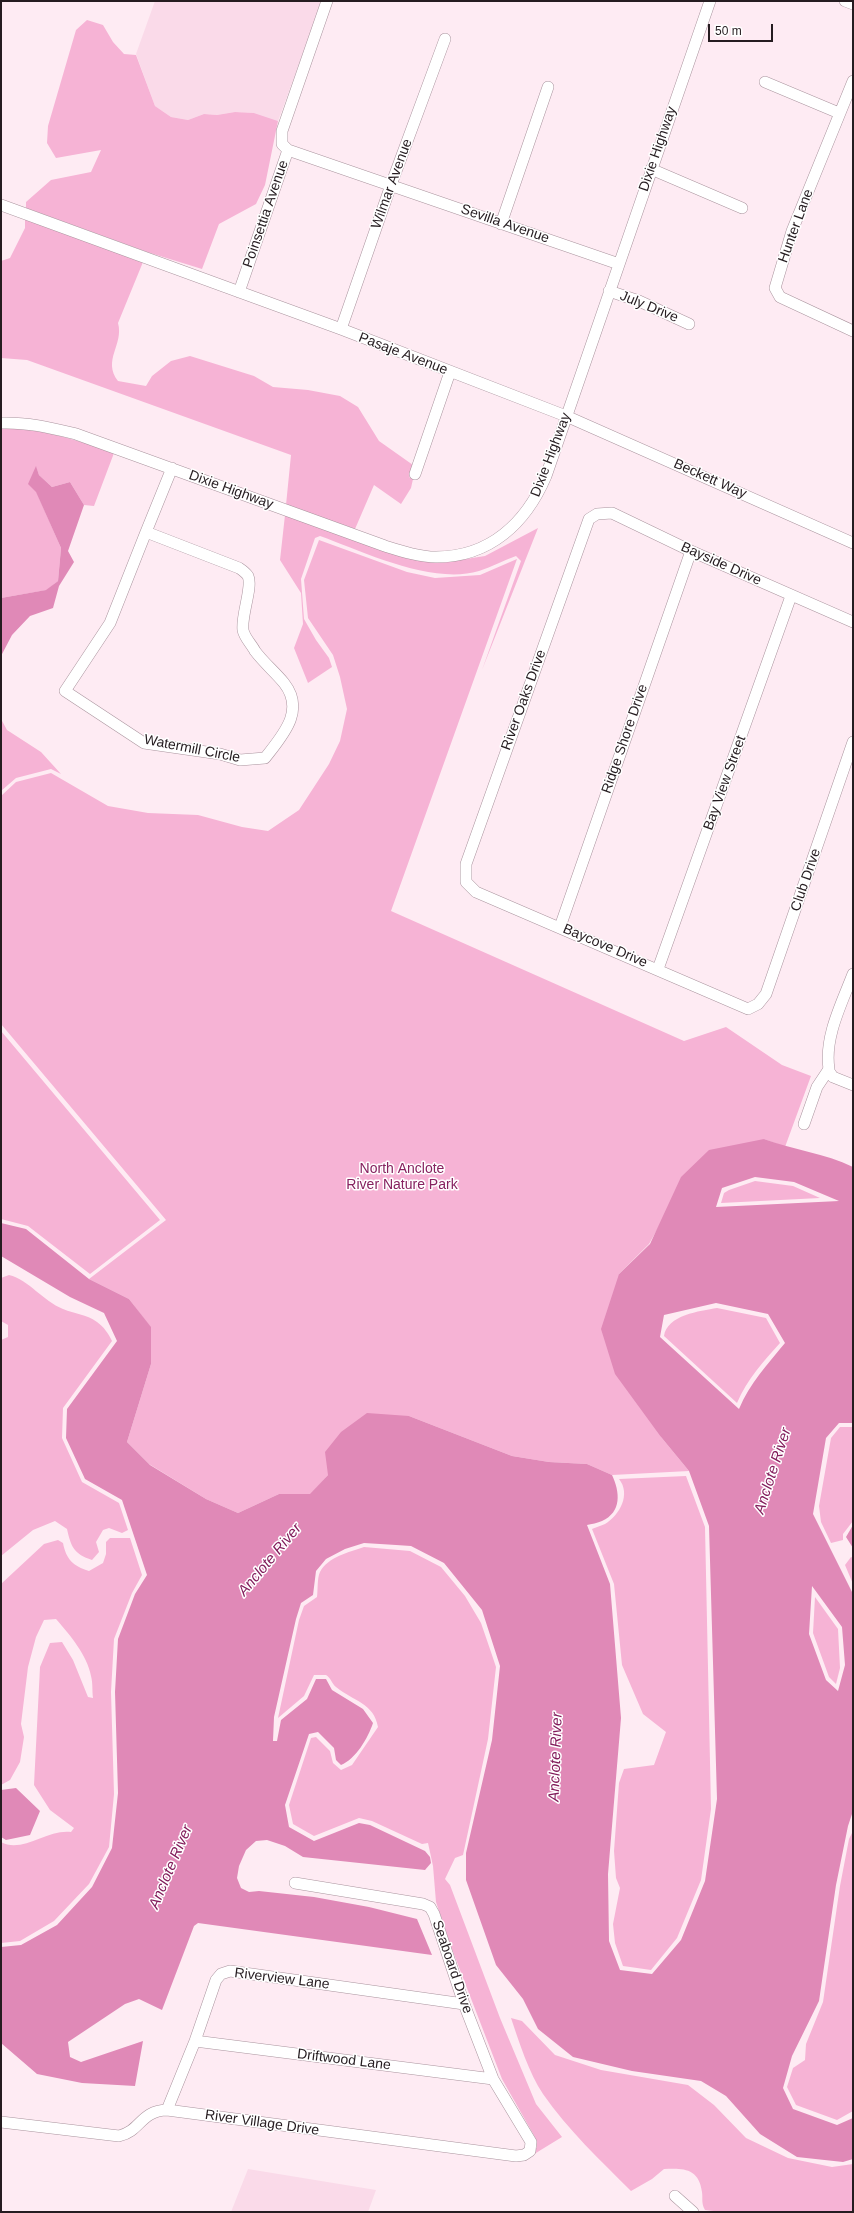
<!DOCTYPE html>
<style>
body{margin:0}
#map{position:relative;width:854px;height:2213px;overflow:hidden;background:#feebf3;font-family:Helvetica,sans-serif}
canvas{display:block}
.frame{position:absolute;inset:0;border:2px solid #251c20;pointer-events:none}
.scale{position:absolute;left:708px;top:24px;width:65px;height:18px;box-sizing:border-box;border:2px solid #251c20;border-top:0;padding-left:5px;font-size:12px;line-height:14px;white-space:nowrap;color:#251c20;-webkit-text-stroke:3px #fff;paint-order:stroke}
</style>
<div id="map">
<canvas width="854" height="2213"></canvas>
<div class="frame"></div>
<div class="scale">50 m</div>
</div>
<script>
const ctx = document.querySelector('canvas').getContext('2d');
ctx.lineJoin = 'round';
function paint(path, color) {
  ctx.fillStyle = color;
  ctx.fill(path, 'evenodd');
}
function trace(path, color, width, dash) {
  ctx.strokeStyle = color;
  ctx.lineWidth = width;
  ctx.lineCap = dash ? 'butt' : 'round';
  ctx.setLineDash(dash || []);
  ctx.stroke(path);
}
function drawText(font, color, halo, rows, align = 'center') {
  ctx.font = font + ' Helvetica,sans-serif';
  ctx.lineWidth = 3;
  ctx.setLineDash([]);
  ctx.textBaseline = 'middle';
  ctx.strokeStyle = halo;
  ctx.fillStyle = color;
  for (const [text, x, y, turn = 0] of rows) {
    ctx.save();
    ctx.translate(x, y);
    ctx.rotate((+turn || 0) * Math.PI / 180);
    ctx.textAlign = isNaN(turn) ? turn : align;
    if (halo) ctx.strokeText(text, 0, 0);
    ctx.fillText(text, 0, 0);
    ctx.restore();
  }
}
const built = new Path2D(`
 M155,1H322L278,121L254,113L235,112L217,115L204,114L188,120L171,117L155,106L136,54Z
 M248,2169L376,2190L368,2212H231Z`);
const green = new Path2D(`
 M87,20L103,25L113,42L124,54L136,55L155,106L171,117L188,120L204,114L217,115L235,112L254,113L278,121L265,185L256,204L219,224L202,269L147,252L26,208V202L51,180L91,172L101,150L56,158L47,143L48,126L76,30Z
 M25,219L143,262L118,323C124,345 102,360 118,381L146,386L152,376L171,361L190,356L254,376L273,387L308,390L340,396L358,407L379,441L413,465L409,477L413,479L411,488L401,504L374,485L355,529L286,505L291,455L27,360L1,358V261L10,258L25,228Z
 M1,428C41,428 77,440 114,453L94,506L84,505L70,482L52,487L39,475L36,467V491L61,548L58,581L47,590L1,598Z
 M285,515L422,561H453L485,556L538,528L482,670L521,561L516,556C504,560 492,567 479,571C432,585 364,552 320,536L315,538L301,579L304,619L316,640L329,658L332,667L308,683L294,648L303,624L301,593L280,560Z
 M319,540L407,572L435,578L480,575L517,559L391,911L684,1041L726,1027L782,1065L811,1076L785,1147L764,1139L662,1221L649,1244L619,1274L661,1437L689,1471L612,1475L587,1464L549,1462L512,1456L409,1416L328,1475L310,1495L279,1494L238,1513L206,1499L149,1464L127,1442L151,1364V1328L129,1299L89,1279L166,1220L1,1024V796L16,782L51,773L108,806L148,813L198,815L242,827L268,831L299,810L329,764L340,741L347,709L340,677L333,655L308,618L304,580Z
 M1,719L7,730L41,752L61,774L51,769L16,778L1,791Z
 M1,1031L160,1220L90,1274L28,1226L1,1219Z
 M755,1181L793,1186L820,1198L721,1203L724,1193L729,1190Z
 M9,1275C29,1280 43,1301 63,1309C75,1314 86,1314 97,1322C104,1327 108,1333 112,1341L63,1408L62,1438L82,1482L119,1503L128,1530L122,1533L109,1528L103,1530L96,1542L99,1552L92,1560C74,1554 71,1547 67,1529L55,1521L33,1530L1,1556V1340L8,1337V1325L1,1321V1278Z
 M717,1308L766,1318L780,1343C764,1361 747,1379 737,1403L664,1336C667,1315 700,1311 717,1308Z
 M840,1427H853V1521L843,1534V1540L831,1543L821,1522L819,1506L831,1438Z
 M686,1476L705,1527L711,1809L701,1880L677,1938L651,1970L623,1966L615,1943L613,1924L620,1888L616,1878L614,1851L619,1783L624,1769L654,1765L666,1732L643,1714L622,1665L614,1584L592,1529C596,1527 601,1526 605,1524C620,1515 631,1494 619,1479Z
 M110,1538H130L142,1575L132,1593L114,1639L111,1692L114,1794L109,1847L89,1884L54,1921L20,1941L1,1943V1842C22,1854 47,1829 71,1832L74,1828L50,1810L34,1785L40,1667L50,1643L62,1642L73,1660L88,1697L93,1698C92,1691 93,1683 91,1676C87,1655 70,1635 56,1619L44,1620L36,1637L28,1667L21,1724L24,1737L20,1762L10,1780L1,1785V1584L44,1544L58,1540L63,1543C66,1559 73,1566 89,1571L103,1563L106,1554V1542Z
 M364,1547L410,1551L441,1567L465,1596L481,1623L492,1655L496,1667L488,1739L463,1855L455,1858L445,1879L450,1885L500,2018L536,2104L562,2137L531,2156L537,2147L536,2139L502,2079L450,1944L436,1902L433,1866L428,1843L422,1844L372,1821L359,1818L314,1836L293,1824L289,1805L311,1738L316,1737L330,1751L333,1763L341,1770L352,1765L378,1727C374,1703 353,1701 336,1687C332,1684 331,1678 326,1675H314L304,1696L278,1718L299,1620L304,1606L317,1597C318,1590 317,1578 320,1572C328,1557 349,1552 364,1547Z
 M851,1557L853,1558V1584L845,1565Z
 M815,1597L838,1629L840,1668L836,1684L829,1677L813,1633Z
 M853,1831V2111L837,2120L796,2105L787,2087L793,2068L805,2060L806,2044L823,2002L840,1886L849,1839Z
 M511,2018L522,2021L555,2055L601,2070L688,2085L714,2105L746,2138L788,2158L832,2167L853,2164V2212H722L705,2210C701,2203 703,2199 702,2192C699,2168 683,2168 664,2169L652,2179L631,2191C600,2160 568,2130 543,2094C529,2073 519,2042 511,2018Z`);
const water = new Path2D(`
 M36,466L39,475L52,487L70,482L84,505L68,551L74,562L59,586L53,608L30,616L12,635L1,656V598L46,590L58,581L61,548L36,492L28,484Z
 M764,1139C793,1150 825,1153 853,1167V1423H839L826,1438L813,1514L853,1594V1811L848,1826L836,1885L819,2001L792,2056L783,2088L793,2109L837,2125L853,2118V2159L843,2162L797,2157L760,2134L726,2096L701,2081L632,2071L573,2057L538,2029L523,1999L496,1965L466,1880V1853L492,1740L500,1666L482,1610L444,1563L411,1546L396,1545L364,1543L345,1549L326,1559L316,1571L313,1595L301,1603L296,1619L274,1717L273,1741H277L281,1720L307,1699L316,1679H326L332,1690L363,1709L373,1723C368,1738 356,1759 341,1765L336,1760L334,1748L318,1732L309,1734L285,1805L289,1827L314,1841L359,1823L370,1825L425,1851L430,1857L431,1863L425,1870L303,1857L285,1846L267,1840L256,1841L246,1850L239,1866L237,1878L241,1888L249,1892L259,1891L314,1897L369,1907L417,1919L432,1955L198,1923L194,1926L162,2010L139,1999L125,2004L68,2042L70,2057L81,2062L143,2041L135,2086L82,2083L37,2074L1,2043V1947L21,1945L57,1925L92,1887L112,1848L118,1793L115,1692L118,1639L135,1594L147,1575L122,1500L85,1479L66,1438L67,1409L117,1341L104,1313L70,1297L1,1256V1223L26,1229L89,1279L129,1299L151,1327V1364L127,1442L150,1465L206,1499L238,1513L279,1494H310L328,1475L325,1452L341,1432L367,1413L409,1416L512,1456L549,1462L587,1464L612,1475C620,1492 622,1512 602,1521C598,1523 591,1524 587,1525L610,1584L621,1718L608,1874L609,1941L620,1970L652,1974L681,1940L705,1881L717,1799L709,1526L689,1471L661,1437L615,1374L601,1329L619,1274L650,1244L681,1177L709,1150ZM755,1177L794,1182L839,1201L716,1207L722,1188ZM716,1303L768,1314L785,1343C767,1365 750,1383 739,1409L660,1337L664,1315ZM812,1586L842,1627L845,1665L838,1691L826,1680L809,1634Z
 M853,1525V1548L846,1537Z
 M16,1788L40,1811L30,1835L6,1840L1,1837V1790Z`);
const minor = new Path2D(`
 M845,1L853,4
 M853,81L792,231L775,288L780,297L853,331
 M765,82L839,113
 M288,150L619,264
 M651,169L742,208
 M1,205L341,329L566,416L853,543
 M501,224L548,87
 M609,291L639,301L689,324
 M239,292L288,150L282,144V131L327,1
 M341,329L391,185L445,39
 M1,423C27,422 51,428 76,434L385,546C401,551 419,557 436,557C490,557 526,523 546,476L710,1
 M415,474L450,372
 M146,532L239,568C242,570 246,573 248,576C253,587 241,615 243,630C244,637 252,645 255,651C264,663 275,672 284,683C306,711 282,736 265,758L240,760L220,754L144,743L65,691L110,623Z
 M146,532L172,468
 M853,622L691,551L612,513L597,514L589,519L466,864V882L476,892L748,1009L758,1004L766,994L853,742
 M560,927L691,551
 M658,969L791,596
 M828,1070L833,1077L853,1085
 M804,1124L817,1087L829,1069C824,1037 842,1003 853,974
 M195,2041L493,2079
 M167,2110L195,2041L216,1980L221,1974L230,1971L464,2004
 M1,2122L119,2136C141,2131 140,2111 167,2110L516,2156L524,2155L530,2151L531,2142L493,2079L464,2004L434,1914L430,1907L423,1904L295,1883
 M675,2196L693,2212`);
const streetNames = [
 ["Dixie Highway",658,149,-71],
 ["Wilmar Avenue",392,184,-70],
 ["Poinsettia Avenue",266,214,-71],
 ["Sevilla Avenue",505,224,19],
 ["Hunter Lane",796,226,-70],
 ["July Drive",649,307,22],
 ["Pasaje Avenue",403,354,21],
 ["Dixie Highway",551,455,-69],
 ["Beckett Way",710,479,24],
 ["Dixie Highway",231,490,20],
 ["Bayside Drive",721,564,24],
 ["River Oaks Drive",524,700,-70],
 ["Ridge Shore Drive",625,739,-71],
 ["Watermill Circle",192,749,11],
 ["Bay View Street",725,783,-70],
 ["Club Drive",806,880,-71],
 ["Baycove Drive",605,946,23],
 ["Seaboard Drive",452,1967,71],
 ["Riverview Lane",282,1979,7],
 ["Driftwood Lane",344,2060,7],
 ["River Village Drive",262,2123,8]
];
const parkNames = [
 ["North Anclote",402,1169],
 ["River Nature Park",402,1185]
];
const waterNames = [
 ["Anclote River",773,1471,-72],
 ["Anclote River",270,1560,-50],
 ["Anclote River",556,1757,-88],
 ["Anclote River",171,1867,-67]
];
paint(built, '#fadae9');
paint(green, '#f6b3d5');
paint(water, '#e089b7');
trace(minor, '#aa949e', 12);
trace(minor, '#fff', 11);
drawText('14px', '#251c20', '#fff', streetNames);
drawText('14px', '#872260', '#fff', parkNames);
drawText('italic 15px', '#821c5b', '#fff', waterNames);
</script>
